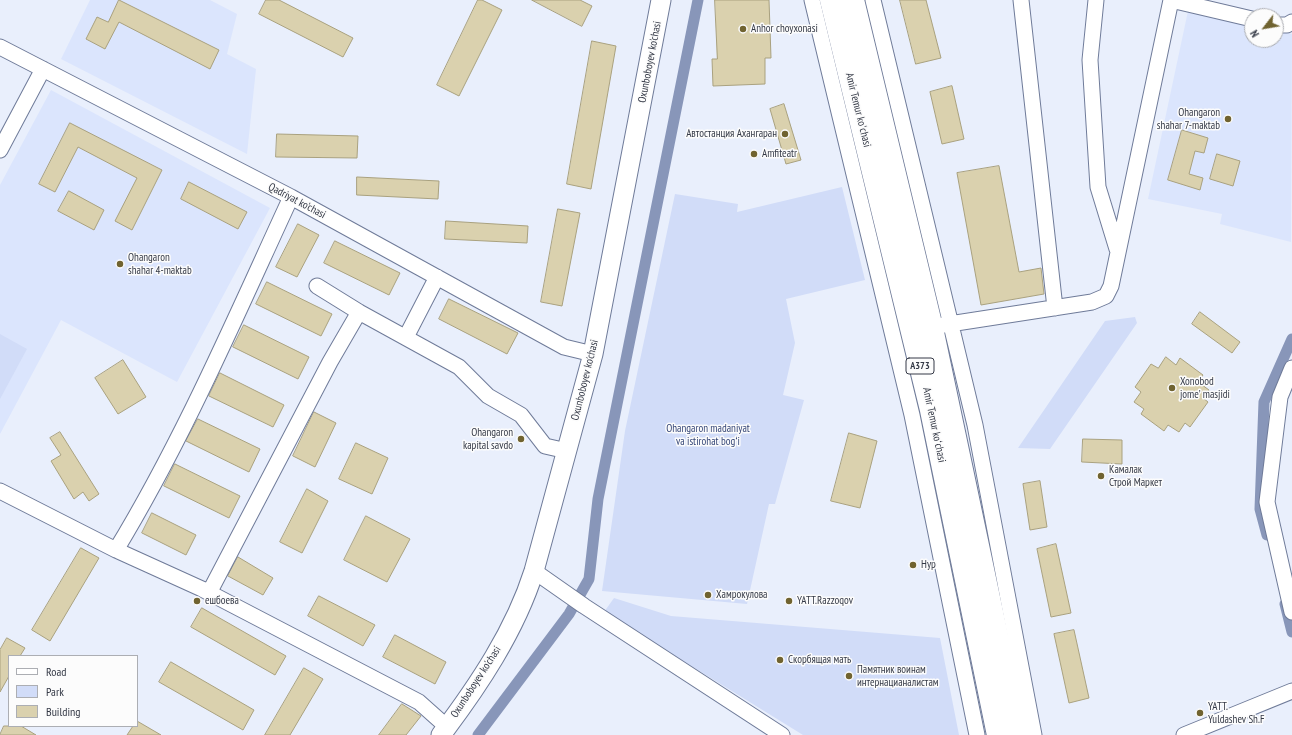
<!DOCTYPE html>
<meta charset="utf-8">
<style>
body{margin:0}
#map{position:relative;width:1292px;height:735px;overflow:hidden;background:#e9effc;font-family:"PT Sans Narrow",sans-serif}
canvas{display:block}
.legend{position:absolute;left:8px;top:655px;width:130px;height:72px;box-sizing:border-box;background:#fcfcfc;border:1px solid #acaeb3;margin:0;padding:5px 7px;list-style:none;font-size:12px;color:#343946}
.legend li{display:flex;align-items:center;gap:8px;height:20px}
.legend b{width:20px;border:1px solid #acaeb3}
.north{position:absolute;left:1244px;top:8px;width:40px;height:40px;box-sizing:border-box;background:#fcfcfc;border:1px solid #acaeb3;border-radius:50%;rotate:239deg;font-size:11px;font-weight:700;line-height:16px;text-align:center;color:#343946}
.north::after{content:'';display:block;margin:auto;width:14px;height:18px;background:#706330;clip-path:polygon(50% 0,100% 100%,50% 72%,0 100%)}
</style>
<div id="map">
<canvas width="1292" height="735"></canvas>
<ul class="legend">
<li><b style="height:5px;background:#fff"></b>Road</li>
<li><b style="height:11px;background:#d1dcf8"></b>Park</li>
<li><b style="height:11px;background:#dad1ae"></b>Building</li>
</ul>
<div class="north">N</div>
</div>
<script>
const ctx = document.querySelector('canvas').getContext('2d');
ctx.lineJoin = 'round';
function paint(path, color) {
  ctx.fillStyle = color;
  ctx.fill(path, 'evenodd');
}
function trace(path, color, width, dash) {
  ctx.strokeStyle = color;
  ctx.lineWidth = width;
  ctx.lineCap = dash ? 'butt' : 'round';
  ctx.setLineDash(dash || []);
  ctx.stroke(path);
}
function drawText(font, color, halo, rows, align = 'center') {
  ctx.font = font + ' "PT Sans Narrow",sans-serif';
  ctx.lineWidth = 3;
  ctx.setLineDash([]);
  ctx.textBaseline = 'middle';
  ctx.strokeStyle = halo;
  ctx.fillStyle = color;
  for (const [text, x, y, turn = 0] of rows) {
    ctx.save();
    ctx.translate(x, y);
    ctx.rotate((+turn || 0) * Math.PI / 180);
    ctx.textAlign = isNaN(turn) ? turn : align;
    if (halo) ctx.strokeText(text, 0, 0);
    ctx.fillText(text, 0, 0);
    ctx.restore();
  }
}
const built = new Path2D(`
 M90,0H210L237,14L227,54L256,69L247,154L61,59Z
 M1188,11L1252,25V40H1276V30L1292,34L1291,242L1220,224L1222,214L1148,199Z
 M51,90L270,208L177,382L61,320L0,434V185Z`);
const green = new Path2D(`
 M842,187L865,280L786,299L795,343L783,395L804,400L775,504H769L747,604L602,591L625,431L675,194L738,204L737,212Z
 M1135,317L1137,323L1050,449L1018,448L1105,321Z
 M0,334L27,349L0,399Z
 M614,598L671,616L940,638L959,735H803L604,612Z`);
const canal = new Path2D(`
 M1267,535L1260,509L1264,402L1292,339
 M1285,604L1292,632
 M478,735L569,614L589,579L598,499L698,0`);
const building = new Path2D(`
 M119,0L219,50L210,69L119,22L105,49L86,39L97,17L108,22Z
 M266,0H279L353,38L343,57L259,14Z
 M478,0H482L502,10L459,96L437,85Z
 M532,0H580L592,6L582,26Z
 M715,0H769L771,58H765V84L713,86L712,59H717Z
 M900,0H926L941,58L916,64Z
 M592,41L616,46L591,189L567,184Z
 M952,86L964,139L942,144L930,92Z
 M784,104L801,160L786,164L770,109Z
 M70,123L162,170L132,230L115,221L137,178L78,147L55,192L39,184Z
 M1182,130L1208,138L1204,153L1195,151L1189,174L1203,178L1200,190L1168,180Z
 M277,134L358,136L357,158L276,157Z
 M1217,154L1240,161L1233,186L1210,179Z
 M999,166L1019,272L1041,268L1044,294L981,305L957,173Z
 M357,177L439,181L438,199L357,195Z
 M189,182L247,212L238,229L181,199Z
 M69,191L104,210L94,230L58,211Z
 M558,209L580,213L562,306L541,302Z
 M446,221L528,226L527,243L445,239Z
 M298,224L319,235L297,277L276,267Z
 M335,241L400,273L389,295L324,263Z
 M267,282L332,314L321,336L256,304Z
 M449,299L518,333L507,354L439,319Z
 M1200,312L1240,342L1232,353L1192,324Z
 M244,325L309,357L298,379L233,347Z
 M1166,357L1176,365L1180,358L1203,375L1198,382L1209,390L1203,398L1208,402L1190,427L1185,423L1179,432L1168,425L1164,431L1141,414L1144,409L1134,402L1141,392L1135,387L1151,364L1158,368Z
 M123,360L146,397L118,414L95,378Z
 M220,373L284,405L273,427L209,396Z
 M314,412L336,423L315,467L293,456Z
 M198,419L260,449L249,472L186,441Z
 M60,432L99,494L89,501L83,492L74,499L51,461L61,455L50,438Z
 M849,433L877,441L860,508L831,501Z
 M1083,439L1122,440V464L1082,462Z
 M356,443L388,458L372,494L339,479Z
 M175,464L240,496L229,518L164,486Z
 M1040,481L1047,527L1030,530L1023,484Z
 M307,489L328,501L302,553L280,542Z
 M152,513L196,535L186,555L142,533Z
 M366,516L410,539L387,582L344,560Z
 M1056,544L1071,613L1051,617L1037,549Z
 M81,548L99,558L50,641L32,630Z
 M238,557L273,578L263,595L228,576Z
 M319,596L375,625L363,646L308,616Z
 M202,608L286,656L275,675L191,627Z
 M1074,630L1089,698L1069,703L1054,634Z
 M395,635L446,662L435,684L383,657Z
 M7,638L25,648L20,656H9V676L0,692V650Z
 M171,662L254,710L243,730L159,682Z
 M304,668L323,679L290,735H265Z
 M402,704L421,716L406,735H379Z
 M137,721L161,735H127L133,726H137Z
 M4,726H21L36,735H0Z`);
const minor = new Path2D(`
 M812,0L912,415L977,735
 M873,0L975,425L1034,735
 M1021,0L1055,308
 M1096,0L1090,60L1098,187L1117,249
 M1171,0L1252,19
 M1276,25H1287L1292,22
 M0,47L291,197L564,347L593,354
 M0,150L43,69
 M317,286L359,312L459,367L488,396L521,415L545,446L567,451
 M943,325L1092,302L1106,296L1111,286L1171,0
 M406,337L437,277
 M1292,368L1280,397L1267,502L1292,612
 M0,491L116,550L202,589L419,702L447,727
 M116,550C184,438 236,316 291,197
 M534,571L584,606L782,735
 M209,593L330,362L359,312
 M1184,735L1292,691`);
const major = new Path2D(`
 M441,735C478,686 515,631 534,571L593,354L661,0`);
const highway = new Path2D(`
 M831,0L931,410L998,735
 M853,0L932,328L1018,735`);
const markers = [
 [743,29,4,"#706330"],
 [1228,119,4,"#706330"],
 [785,134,4,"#706330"],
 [754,154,4,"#706330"],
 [120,264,4,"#706330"],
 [1172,388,4,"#706330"],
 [521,439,4,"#706330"],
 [1101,476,4,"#706330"],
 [913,565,4,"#706330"],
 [708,595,4,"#706330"],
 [197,601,4,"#706330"],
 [789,601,4,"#706330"],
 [780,660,4,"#706330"],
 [849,676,4,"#706330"],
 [1200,713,4,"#706330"]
];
const shields = [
 [920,366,28]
];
const shieldNames = [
 ["A373",920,366]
];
const poiNames = [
 ["Anhor choyxonasi",751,29],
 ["Ohangaron",1220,113,"right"],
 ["shahar 7-maktab",1220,126,"right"],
 ["Автостанция Ахангаран",777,134,"right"],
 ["Amfiteatr",762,154],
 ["Ohangaron",128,258],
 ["shahar 4-maktab",128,271],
 ["Xonobod",1180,382],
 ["jome’ masjidi",1180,395],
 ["Ohangaron",513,433,"right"],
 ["kapital savdo",513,446,"right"],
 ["Камалак",1109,470],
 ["Строй Маркет",1109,483],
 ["Нур",921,565],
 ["Хамрокулова",716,595],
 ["ешбоева",205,601],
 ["YATT.Razzoqov",797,601],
 ["Скорбящая мать",788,660],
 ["Памятник воинам",857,670],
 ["интернацианалистам",857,683],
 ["YATT.",1208,707],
 ["Yuldashev Sh.F",1208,720]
];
const streetNames = [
 ["Oxunboboyev ko'chasi",650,62,-79],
 ["Amir Temur koʻchasi",858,110,76],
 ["Qadriyat ko'chasi",297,201,28],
 ["Oxunboboyev ko'chasi",585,380,-76],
 ["Amir Temur koʻchasi",934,425,78],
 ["Oxunboboyev ko'chasi",476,682,-57]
];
const parkNames = [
 ["Ohangaron madaniyat",708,429],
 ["va istirohat bogʻi",708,442]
];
paint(built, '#dbe5fd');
paint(green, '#d1dcf8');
trace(canal, '#8896b9', 11);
paint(building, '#dad1ae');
trace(building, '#a9a17f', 1);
trace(minor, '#6f7b99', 17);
trace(major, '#6f7b99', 21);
trace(highway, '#6f7b99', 24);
trace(minor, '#fff', 15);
trace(major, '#fff', 19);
trace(highway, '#fff', 22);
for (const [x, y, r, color] of markers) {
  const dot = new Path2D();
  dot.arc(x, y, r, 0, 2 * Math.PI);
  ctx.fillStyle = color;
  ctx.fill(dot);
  trace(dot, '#fcfcfc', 1.5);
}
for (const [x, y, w] of shields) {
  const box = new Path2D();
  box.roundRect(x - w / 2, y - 8, w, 16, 3);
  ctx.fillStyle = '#fcfcfc';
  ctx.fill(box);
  trace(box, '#343946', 1);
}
drawText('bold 10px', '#343946', null, shieldNames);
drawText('11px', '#343946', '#fcfcfc', poiNames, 'left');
drawText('11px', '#343946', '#fcfcfc', streetNames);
drawText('11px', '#354677', '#fcfcfc', parkNames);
</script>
